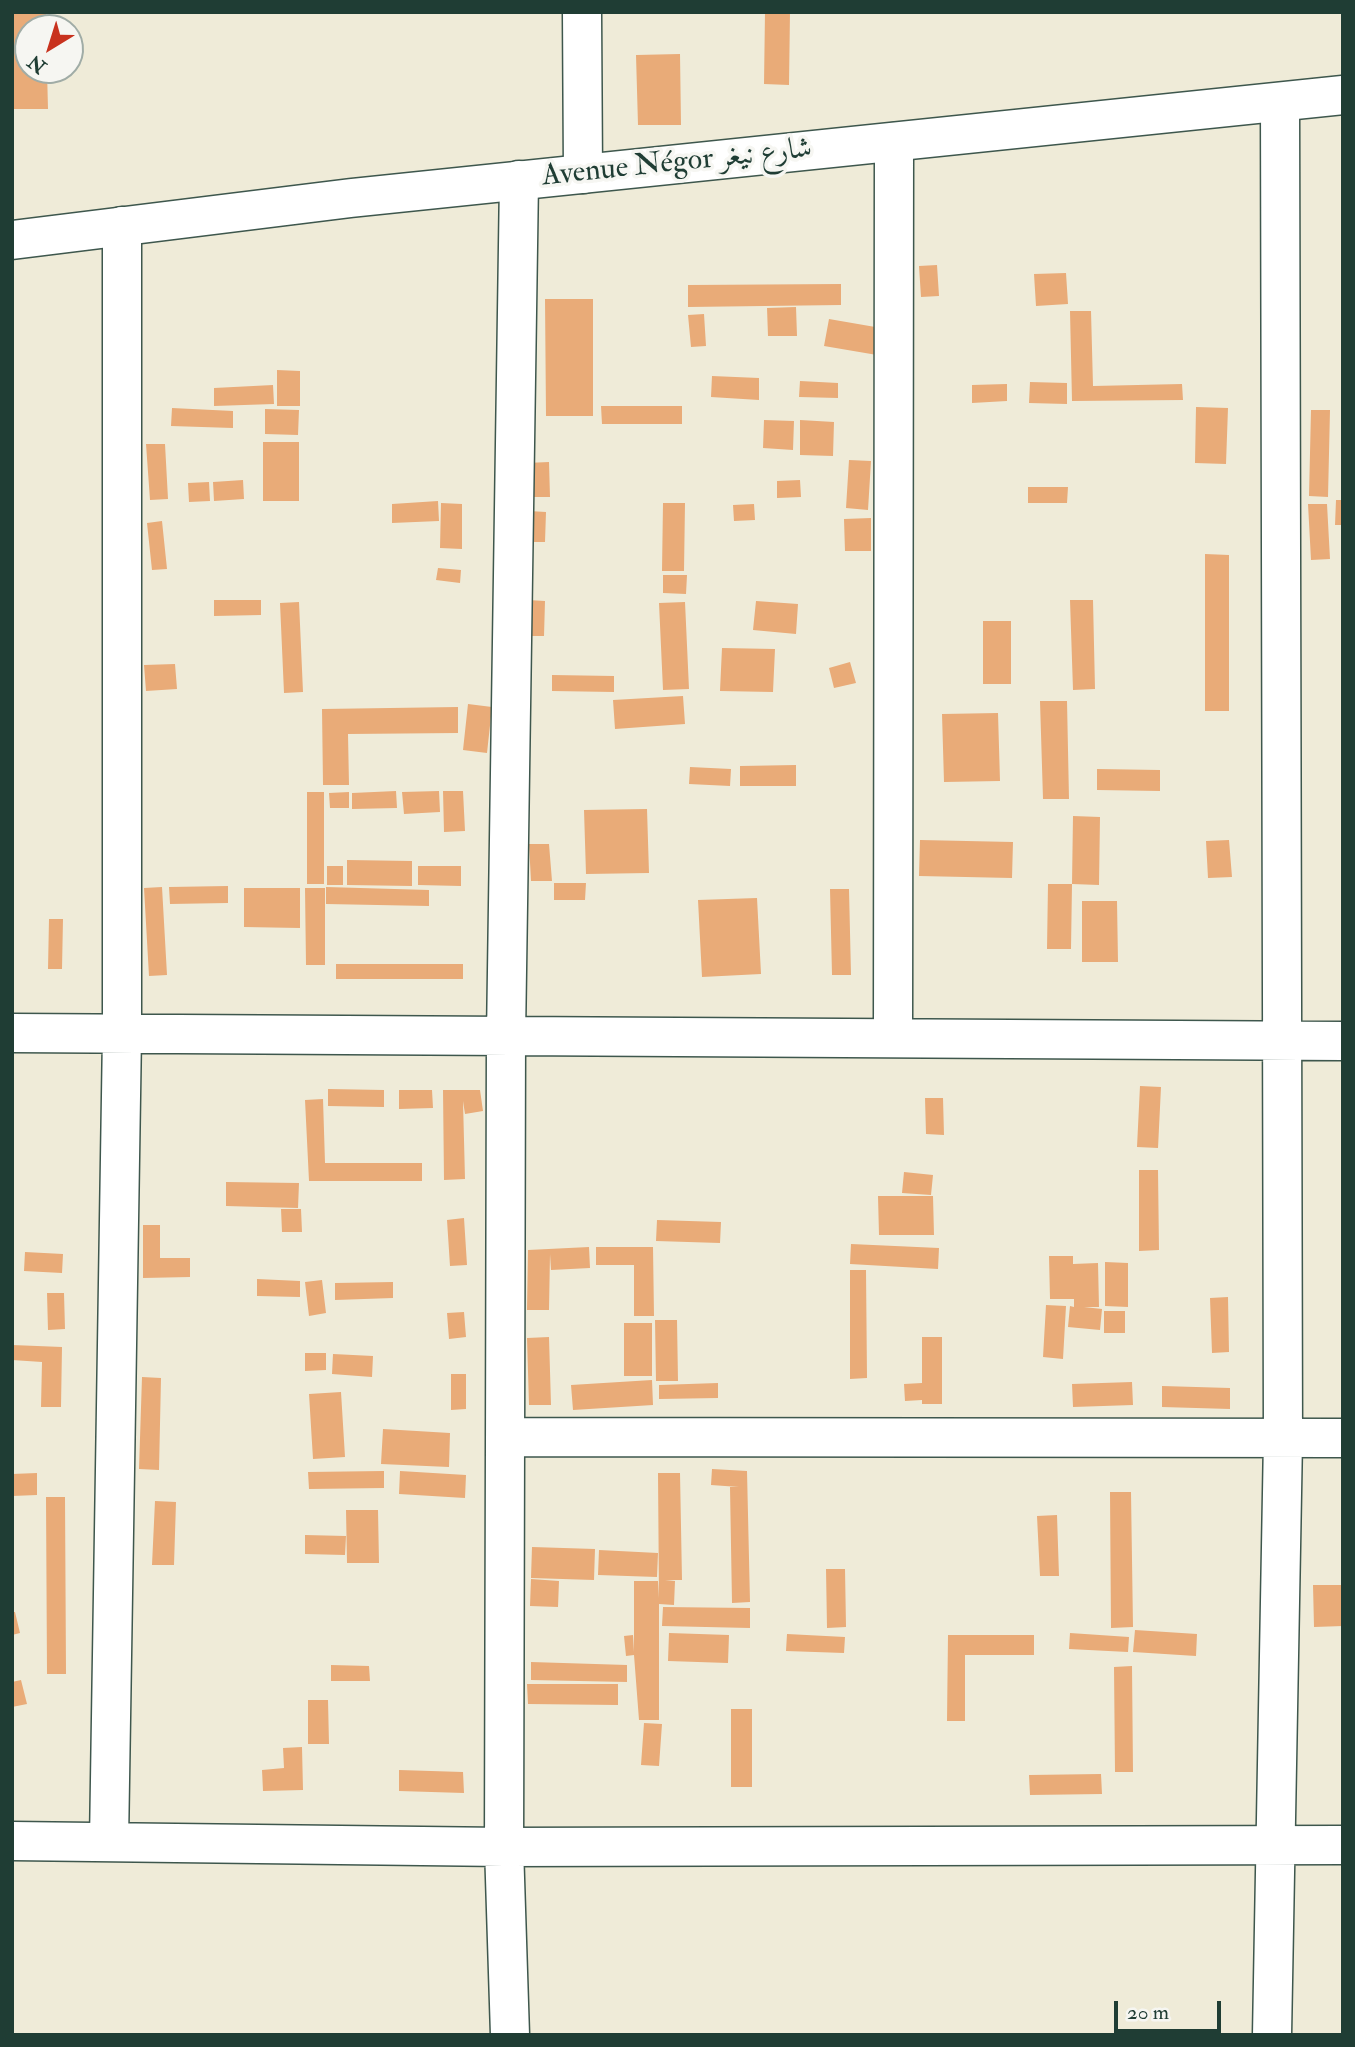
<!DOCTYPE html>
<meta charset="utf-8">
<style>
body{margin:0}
#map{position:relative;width:1355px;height:2047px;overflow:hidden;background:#efebd8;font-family:"IM FELL Double Pica",serif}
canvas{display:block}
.frame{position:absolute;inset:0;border:14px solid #1f3d34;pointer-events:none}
.north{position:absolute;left:14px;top:14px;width:70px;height:70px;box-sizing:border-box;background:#f6f6f2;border:2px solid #a0aca6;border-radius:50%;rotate:218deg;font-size:19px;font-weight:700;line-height:28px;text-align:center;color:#1f3d34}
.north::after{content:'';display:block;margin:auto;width:24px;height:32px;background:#c8321e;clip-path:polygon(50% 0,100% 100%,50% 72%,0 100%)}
.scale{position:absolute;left:1114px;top:2001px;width:107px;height:32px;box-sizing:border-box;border:4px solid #1f3d34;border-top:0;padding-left:9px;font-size:21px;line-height:24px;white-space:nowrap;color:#1f3d34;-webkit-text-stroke:5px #f6f6f2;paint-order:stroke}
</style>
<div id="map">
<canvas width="1355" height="2047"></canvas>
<div class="frame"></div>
<div class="north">N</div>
<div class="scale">20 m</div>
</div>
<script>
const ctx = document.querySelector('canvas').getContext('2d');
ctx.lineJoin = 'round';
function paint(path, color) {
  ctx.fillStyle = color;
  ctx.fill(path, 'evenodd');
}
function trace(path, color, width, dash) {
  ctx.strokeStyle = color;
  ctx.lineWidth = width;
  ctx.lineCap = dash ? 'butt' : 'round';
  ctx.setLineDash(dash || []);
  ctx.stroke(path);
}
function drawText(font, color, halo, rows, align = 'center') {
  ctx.font = font + ' "IM FELL Double Pica",Amiri,serif';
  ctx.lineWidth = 7;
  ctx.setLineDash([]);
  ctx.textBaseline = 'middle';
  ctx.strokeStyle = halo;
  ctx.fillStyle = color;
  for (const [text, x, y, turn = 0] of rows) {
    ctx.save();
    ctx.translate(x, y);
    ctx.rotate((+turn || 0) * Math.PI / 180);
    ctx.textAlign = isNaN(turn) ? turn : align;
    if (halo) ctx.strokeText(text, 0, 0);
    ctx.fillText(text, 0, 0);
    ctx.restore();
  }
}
const building = new Path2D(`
 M46,12V28H28V70H47L48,109H12V13Z
 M765,12H790L789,85L764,84Z
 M680,54L681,125H638L636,55Z
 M937,265L939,296L921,297L919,266Z
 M1066,273L1068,304L1036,306L1034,274Z
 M841,284V305L688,307V285Z
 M545,299H593V416H546Z
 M796,307L797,336H768L767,308Z
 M1070,311H1091L1093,386L1182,384L1183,400L1072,401Z
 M704,314L706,346L691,347L688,315Z
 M829,319L881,328L877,355L824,346Z
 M277,370L300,371V406H277Z
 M712,376L759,378V400L711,397Z
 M800,381L838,383V398L799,397Z
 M1030,382L1067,383V404L1029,403Z
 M1007,384V401L972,403V385Z
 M273,385L274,404L214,406V388Z
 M601,406H682V424H602Z
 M1196,407L1228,408L1226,464L1195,463Z
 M172,408L233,411V428L171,426Z
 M265,409L299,410L298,435L265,434Z
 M1311,410H1330L1328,497L1309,496Z
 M764,420L794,421L793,450L763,448Z
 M800,420L834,422L833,456L800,455Z
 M263,442H299V501H263Z
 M146,444H165L168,499L150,500Z
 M849,460L871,461L868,510L846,508Z
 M549,462L550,497H527L526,463Z
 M243,480L244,499L214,501L213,482Z
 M800,480L801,497L777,498V481Z
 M209,482L210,501L189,502L188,483Z
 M1028,487H1068L1067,503H1028Z
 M1336,500H1343V525H1335Z
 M438,501L439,521L392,523V504Z
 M441,503L462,504V549L440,548Z
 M663,503H685L684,571H662Z
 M754,504L755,520L734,521L733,505Z
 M1308,504H1327L1330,559L1311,560Z
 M529,511L546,512L545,542H527Z
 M871,518V551H845L844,519Z
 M162,521L167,569L152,570L147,523Z
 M1205,554L1229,555V711H1205Z
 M438,568L461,570L460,583L436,580Z
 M663,575H687L686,594L663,593Z
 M214,600H261V615L214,616Z
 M528,600L545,601L544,636H527Z
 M1070,600H1093L1095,689L1073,690Z
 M756,601L798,604L796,634L753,630Z
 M299,602L303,692L284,693L280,603Z
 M685,602L689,689L663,690L659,603Z
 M983,621H1011V684H983Z
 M722,648L775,649L773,692L720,691Z
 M850,662L856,683L834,688L829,668Z
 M175,664L177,689L146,691L144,665Z
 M552,675L614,676V692L552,691Z
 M683,696L685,724L615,729L613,700Z
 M1040,701H1067L1069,799H1043Z
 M468,704L492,707L487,753L463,750Z
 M458,707V733L348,734L349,785H323L322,709Z
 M998,713L1000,781L944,782L942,714Z
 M796,765V786H740V766Z
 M690,767L731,769L730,786L689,784Z
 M1097,769L1160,770V791L1097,790Z
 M396,791L397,808L352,809V793Z
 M439,791L440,812L404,814L402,792Z
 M443,791H463L465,831L444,832Z
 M307,792H324V884H307Z
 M349,792V808H330L329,793Z
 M647,809L649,873L586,874L584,810Z
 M1073,816L1100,817L1099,885L1072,884Z
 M920,840L1013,842L1012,878L919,876Z
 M1229,840L1232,877L1208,878L1206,841Z
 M529,844H549L552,881H531Z
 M347,860L412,861V886L347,885Z
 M327,866H343V885H327Z
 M418,866H461V886L418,885Z
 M554,883H586L585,900H554Z
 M1048,884H1072L1071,949H1047Z
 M228,886V903L170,904L169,887Z
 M162,887L167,975L149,976L144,888Z
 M326,887L429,890V906L326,904Z
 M244,888H300V928L244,927Z
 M305,888H325V965H306Z
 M830,889H849L851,975H832Z
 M757,898L761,974L702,977L698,900Z
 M1082,901H1117L1118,962H1082Z
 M49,919H63L62,969H48Z
 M336,964H463V979H336Z
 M1140,1086L1161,1087L1158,1148L1137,1147Z
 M328,1089L384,1090V1107L328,1106Z
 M399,1090H432L433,1108L399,1109Z
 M443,1090H480L483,1111L465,1114L463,1101L465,1179L444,1180Z
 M925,1098H943L944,1135L926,1134Z
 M323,1099L325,1163H422V1181H309L305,1100Z
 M1139,1170H1158L1159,1250L1139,1251Z
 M904,1172L933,1175L931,1195L902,1193Z
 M226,1182L299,1183L298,1208L226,1206Z
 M878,1196H933L934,1235H879Z
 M281,1209H301L302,1232H282Z
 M464,1218L467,1265L450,1266L447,1220Z
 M657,1220L721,1222L720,1243L656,1241Z
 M143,1225H160V1258H190V1277L143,1278Z
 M851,1244L939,1248L938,1269L850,1264Z
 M589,1247L590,1268L551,1270L550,1254L549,1310H527L528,1250Z
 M596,1247H653L654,1316H634V1265H596Z
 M25,1252L63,1254L62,1273L24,1271Z
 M1049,1256H1073V1264L1098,1263L1099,1307H1084L1102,1309L1100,1330L1068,1327L1070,1306L1074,1307V1299H1050Z
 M1105,1262L1128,1263V1307L1105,1306Z
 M850,1270H866L867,1378L850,1379Z
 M257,1279L300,1281V1297L257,1296Z
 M322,1280L326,1313L309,1316L305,1282Z
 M393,1282V1298L335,1300V1283Z
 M47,1293H64L65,1329L48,1330Z
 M1228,1297L1229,1352L1212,1353L1210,1298Z
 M1046,1305L1066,1306L1063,1359L1043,1357Z
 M1104,1311H1125V1333H1104Z
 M464,1312L466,1337L449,1339L447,1313Z
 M655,1320H677L678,1381H656Z
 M624,1323H652V1376H624Z
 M549,1337L551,1405H529L527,1338Z
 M922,1337H942V1404H922V1400L905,1401L904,1384L922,1383Z
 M12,1345L62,1347L61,1407H41L42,1362L12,1360Z
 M305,1353H326V1370L305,1371Z
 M333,1354L373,1356L372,1377L332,1374Z
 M451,1374H466V1409L451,1410Z
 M142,1377L161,1378L159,1470L139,1469Z
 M652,1380L653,1405L573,1410L571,1385Z
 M1132,1382L1133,1405L1073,1407L1072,1384Z
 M718,1383V1398L659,1399V1385Z
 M1162,1386L1230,1388V1409L1162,1407Z
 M341,1392L345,1457L313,1459L309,1394Z
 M383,1429L450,1433L449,1467L381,1464Z
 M712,1469L747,1471L750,1602L732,1603L730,1487H739L711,1485Z
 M384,1471V1488L309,1489L308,1472Z
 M400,1471L466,1475L465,1498L399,1494Z
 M37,1473V1495L12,1496V1474Z
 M658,1473H680L682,1580H665L675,1581L674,1605L659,1604V1720H639L634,1655L626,1656L624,1636L633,1635L634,1652V1581H658L659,1598Z
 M1110,1492H1131L1133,1627L1111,1628Z
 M46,1497H65L66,1674H47Z
 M155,1501L176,1502L174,1565H152Z
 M346,1510H378L379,1563H347Z
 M1057,1515L1059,1576H1040L1037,1516Z
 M305,1535L346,1536L345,1555L305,1554Z
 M532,1547L595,1549L594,1580L531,1578Z
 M599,1550L658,1553L657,1577L598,1575Z
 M826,1569H845L846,1627L827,1628Z
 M531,1579L559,1581L558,1607L530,1606Z
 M1313,1585H1343V1626L1314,1627Z
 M663,1607L750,1608V1628L662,1626Z
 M12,1612H15L20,1633L12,1635Z
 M1135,1630L1197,1634L1196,1656L1133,1652Z
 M669,1633L729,1635L728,1663L668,1661Z
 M1070,1633L1129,1637L1128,1652L1069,1649Z
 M787,1634L845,1637L844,1653L786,1651Z
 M948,1635H1034V1655H965V1721H947Z
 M531,1662L627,1665V1682L531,1680Z
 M331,1665L369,1666L370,1681H331Z
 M1132,1666L1133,1772H1115L1114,1667Z
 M21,1680L27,1704L12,1707V1682Z
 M527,1684H618V1705L528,1704Z
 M308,1700H328L329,1744H308Z
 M731,1709H752V1787H731Z
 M644,1723L662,1724L659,1766L641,1765Z
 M302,1747L303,1790L263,1791L262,1770L284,1768L283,1748Z
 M399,1770L463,1772L464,1793L399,1791Z
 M1101,1774L1102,1794L1030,1795L1029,1775Z`);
const minor = new Path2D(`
 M582,12L583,174
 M12,1033L1343,1041
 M893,1037L894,142
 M505,1437L1343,1438
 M12,1841L504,1847L1343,1845
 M109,1842L122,1034V226
 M510,2035L504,1847L506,1036L519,180
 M1272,2035L1283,1439L1280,102`);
const major = new Path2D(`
 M12,240L351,198L1343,95`);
const streetNames = [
 ["Avenue Négor شارع نيغر",677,164,-6]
];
paint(building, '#e9ab78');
trace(minor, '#3e574d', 41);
trace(major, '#3e574d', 41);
trace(minor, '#fff', 38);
trace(major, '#fff', 38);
drawText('30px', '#1f3d34', '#f6f6f2', streetNames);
</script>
